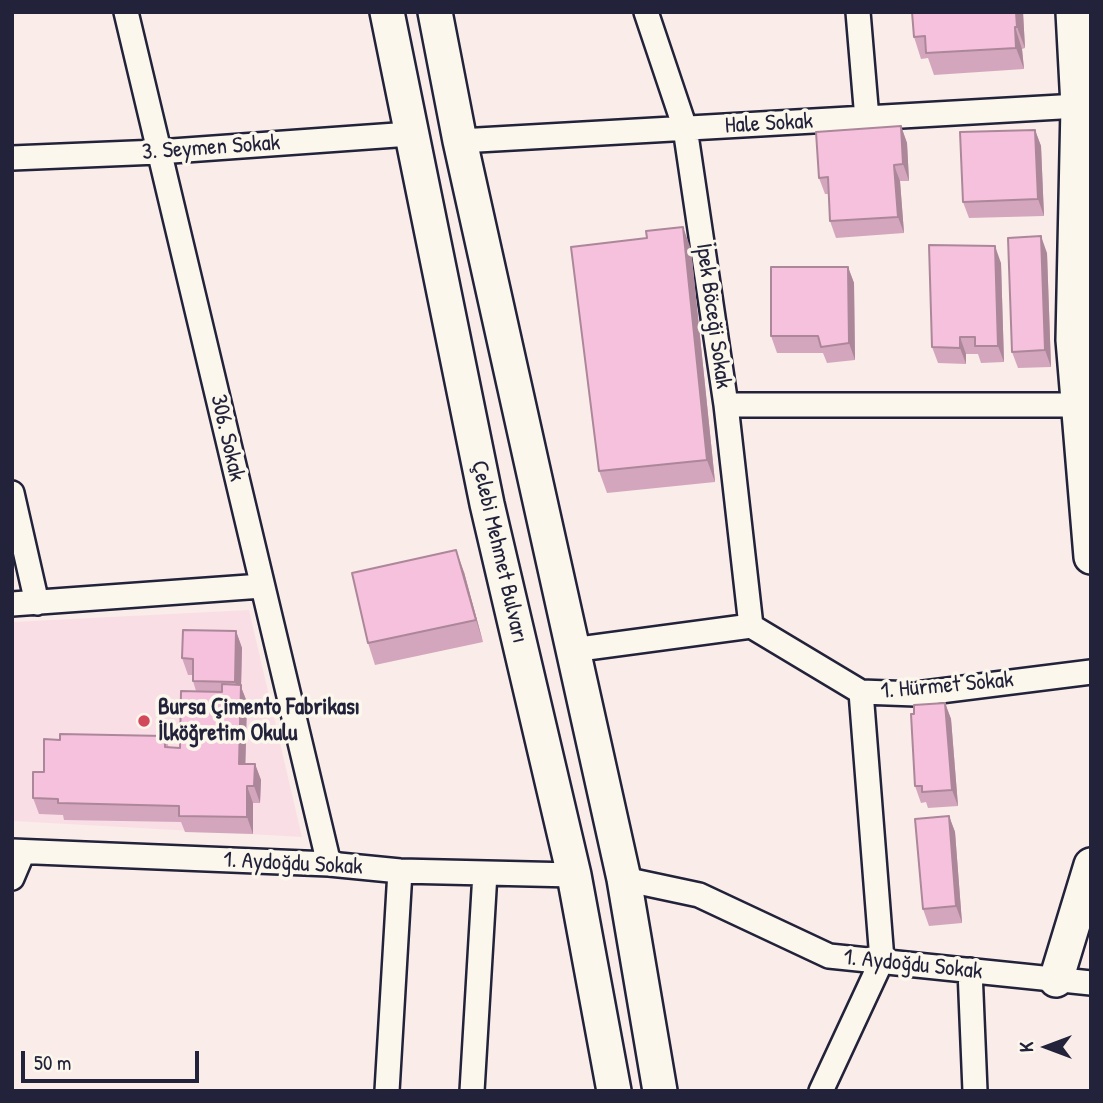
<!DOCTYPE html>
<meta charset="utf-8">
<style>
body{margin:0}
#map{position:relative;width:1103px;height:1103px;overflow:hidden;background:#faece9;font-family:"Patrick Hand",sans-serif}
canvas{display:block}
.frame{position:absolute;inset:0;border:14px solid #22223b;pointer-events:none}
.north{position:absolute;left:1012px;top:1012px;width:70px;height:70px;-webkit-text-stroke:5px #fbf7ec;paint-order:stroke;rotate:270deg;font-size:19px;font-weight:700;line-height:28px;text-align:center;color:#22223b}
.north::after{content:'';display:block;margin:auto;width:24px;height:32px;background:#22223b;clip-path:polygon(50% 0,100% 100%,50% 72%,0 100%)}
.scale{position:absolute;left:21px;top:1051px;width:178px;height:32px;box-sizing:border-box;border:4px solid #22223b;border-top:0;padding-left:9px;font-size:21px;line-height:24px;white-space:nowrap;color:#22223b;-webkit-text-stroke:5px #fbf7ec;paint-order:stroke}
</style>
<div id="map">
<canvas width="1103" height="1103"></canvas>
<div class="frame"></div>
<div class="north">K</div>
<div class="scale">50 m</div>
</div>
<script>
const ctx = document.querySelector('canvas').getContext('2d');
ctx.lineJoin = 'round';
function paint(path, color) {
  ctx.fillStyle = color;
  ctx.fill(path, 'evenodd');
}
function trace(path, color, width, dash) {
  ctx.strokeStyle = color;
  ctx.lineWidth = width;
  ctx.lineCap = dash ? 'butt' : 'round';
  ctx.setLineDash(dash || []);
  ctx.stroke(path);
}
function drawText(font, color, halo, rows, align = 'center') {
  ctx.font = font + ' "Patrick Hand",sans-serif';
  ctx.lineWidth = 7;
  ctx.setLineDash([]);
  ctx.textBaseline = 'middle';
  ctx.strokeStyle = halo;
  ctx.fillStyle = color;
  for (const [text, x, y, turn = 0] of rows) {
    ctx.save();
    ctx.translate(x, y);
    ctx.rotate((+turn || 0) * Math.PI / 180);
    ctx.textAlign = isNaN(turn) ? turn : align;
    if (halo) ctx.strokeText(text, 0, 0);
    ctx.fillText(text, 0, 0);
    ctx.restore();
  }
}
const built = new Path2D(`
 M249,610L302,837L12,821V622Z`);
const minor = new Path2D(`
 M126,12L329,864
 M646,12L685,128L726,405L751,626
 M858,12L867,119
 M460,141L1078,106
 M12,158L158,152L410,134
 M726,405H1076
 M12,493L37,603
 M12,604L262,586
 M572,650L751,626L861,692L916,694L1091,672
 M12,851L329,864L400,871L574,875
 M12,878L23,852
 M624,879L699,895L829,956L1091,983
 M970,970L975,1091
 M387,1091L400,871
 M472,1091L485,873
 M821,1091L882,960L861,692`);
const secondary = new Path2D(`
 M387,12L487,504L574,875L614,1091
 M435,12L460,141L624,879L660,1091
 M1073,12L1078,106L1073,340L1091,557
 M1056,980L1091,865`);
const wall = new Path2D(`
 M1023,12L1025,48L1022,49L1024,69L934,75L928,58L921,59L914,37Z
 M901,126L907,143L909,181H900L904,233L836,238L830,221L829,194H825L819,178Z
 M1035,130L1041,146L1044,216L969,218L963,202Z
 M691,249L715,482L607,493L599,471Z
 M1047,253L1051,367L1018,368L1012,352Z
 M1001,263L1004,362L981,363L978,354H966V364L938,363L932,347Z
 M848,267L854,283L855,360L827,363L823,353H777L771,336Z
 M464,572L483,642L375,665L368,643Z
 M236,631L242,648L241,687L247,702L245,764H255L261,780L260,803H253V834L185,832L181,822L64,820L63,815L39,814L33,798L44,772L60,740L165,736L169,748H180L196,691L193,681V675H188L182,658Z
 M945,703L951,719L958,806L928,808L926,802L921,803L915,786L914,714Z
 M949,816L955,832L962,923L929,926L923,909Z`);
const shadedWall = new Path2D(`
 M1016,12H1023L1025,48L1017,27Z
 M1015,27L1022,49L1024,69L1016,48Z
 M901,126L907,143L909,181L903,164Z
 M1035,130L1041,146L1044,216L1038,199Z
 M894,165L900,181L904,233L898,217Z
 M683,227L691,249L715,482L707,460Z
 M1041,236L1047,253L1051,367L1045,350Z
 M995,246L1001,263L1004,362L998,346Z
 M848,267L854,283L855,360L849,343Z
 M960,337L966,354V364L960,348Z
 M456,550L464,572L483,642L476,620Z
 M236,631L242,648L241,687L247,702L245,780L239,764L240,697L235,682Z
 M945,703L951,719L958,806L952,790Z
 M255,764L261,780L260,803L254,786Z
 M247,786L253,803V834L247,817Z
 M949,816L955,832L962,923L956,906Z`);
const building = new Path2D(`
 M912,12H1016L1017,27H1015L1016,48L926,53L925,36L914,37Z
 M901,126L903,164L894,165L898,217L830,221L828,177L819,178L816,132Z
 M1035,130L1038,199L963,202L960,132Z
 M683,227L707,460L599,471L571,247L647,238L646,231Z
 M1041,236L1045,350L1012,352L1008,238Z
 M929,245L995,246L998,346H975V337H960V348L932,347Z
 M771,267H848L849,343L821,347L818,336H771Z
 M456,550L476,620L368,643L352,573Z
 M183,630L236,631L235,682L193,681V659L182,658Z
 M222,684L241,685L239,764H255L254,786H247V817L179,816V806L58,803V799L33,798V772H44V739L60,740V734L165,736V747L180,748L181,691L222,692Z
 M945,703L952,790L922,792V786H915L911,714H914V705Z
 M949,816L956,906L923,909L915,819Z`);
const markers = [
 [144,721,7,"#d1495b"]
];
const streetNames = [
 ["Hale Sokak",769,124,-3],
 ["3. Seymen Sokak",211,148,-4],
 ["İpek Böceği Sokak",713,316,82],
 ["306. Sokak",227,438,77],
 ["Çelebi Mehmet Bulvarı",499,552,77],
 ["1. Hürmet Sokak",947,686,-5],
 ["1. Aydoğdu Sokak",293,864,3],
 ["1. Aydoğdu Sokak",913,965,6]
];
const poiNames = [
 ["Bursa Çimento Fabrikası",158,708],
 ["İlköğretim Okulu",158,734]
];
paint(built, '#f9dfe5');
trace(minor, '#22223b', 28);
trace(secondary, '#22223b', 38);
trace(minor, '#fbf7ec', 23);
trace(secondary, '#fbf7ec', 33);
paint(wall, '#d4a6bd');
paint(shadedWall, '#ac879a');
paint(building, '#f6c1dc');
trace(building, '#ac879a', 2);
for (const [x, y, r, color] of markers) {
  const dot = new Path2D();
  dot.arc(x, y, r, 0, 2 * Math.PI);
  ctx.fillStyle = color;
  ctx.fill(dot);
  trace(dot, '#fbf7ec', 2.5);
}
drawText('23px', '#22223b', '#fbf7ec', streetNames);
drawText('bold 23px', '#22223b', '#fbf7ec', poiNames, 'left');
</script>
